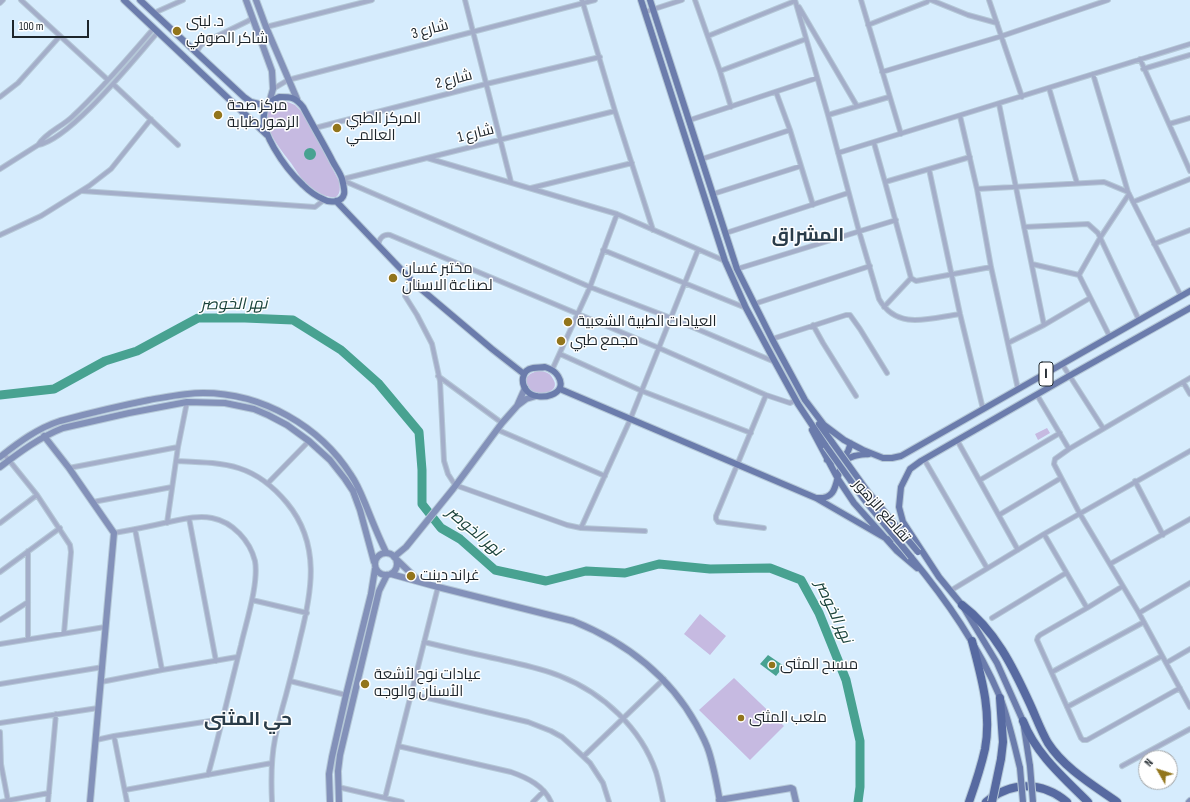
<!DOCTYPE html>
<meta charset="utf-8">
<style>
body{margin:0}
#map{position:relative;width:1190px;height:802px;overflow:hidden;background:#d6ecfd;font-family:"Sofia Sans Condensed",sans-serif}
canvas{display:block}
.north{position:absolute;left:1138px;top:750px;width:40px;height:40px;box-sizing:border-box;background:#fff;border:1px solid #a5a8aa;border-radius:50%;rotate:309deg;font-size:11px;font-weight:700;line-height:16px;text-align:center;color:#1d252b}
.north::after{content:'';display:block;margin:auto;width:14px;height:18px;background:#92751c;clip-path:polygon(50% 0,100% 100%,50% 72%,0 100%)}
.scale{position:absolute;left:12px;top:20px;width:77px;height:18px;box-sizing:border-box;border:2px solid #1d252b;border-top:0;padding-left:5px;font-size:12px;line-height:14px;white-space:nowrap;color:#1d252b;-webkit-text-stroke:3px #fff;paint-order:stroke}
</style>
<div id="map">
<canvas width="1190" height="802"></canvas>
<div class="north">N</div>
<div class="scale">100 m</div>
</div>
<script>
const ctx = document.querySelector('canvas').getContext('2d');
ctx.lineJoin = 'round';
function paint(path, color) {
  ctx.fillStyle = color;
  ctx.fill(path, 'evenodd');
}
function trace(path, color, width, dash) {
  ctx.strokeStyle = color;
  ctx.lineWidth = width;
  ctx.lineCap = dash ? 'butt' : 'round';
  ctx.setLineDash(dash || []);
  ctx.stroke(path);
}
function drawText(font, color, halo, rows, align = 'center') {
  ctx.font = font + ' "Sofia Sans Condensed",Cairo,sans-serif';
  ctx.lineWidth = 3;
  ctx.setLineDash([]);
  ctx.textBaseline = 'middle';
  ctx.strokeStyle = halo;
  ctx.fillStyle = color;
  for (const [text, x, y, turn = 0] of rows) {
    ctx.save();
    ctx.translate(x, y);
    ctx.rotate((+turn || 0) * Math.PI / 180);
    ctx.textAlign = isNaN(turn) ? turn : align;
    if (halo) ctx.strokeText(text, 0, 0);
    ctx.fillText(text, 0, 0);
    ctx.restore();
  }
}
const green = new Path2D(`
 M283,100L295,105L303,113L339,181C340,187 341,193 336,197C325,199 313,189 306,183C300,178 296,170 291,163C281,150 258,123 270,107C274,102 278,101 283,100Z
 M537,371C544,371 550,372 553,379C562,393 537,397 529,390C525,386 526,382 526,378L530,374Z
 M1047,428L1050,433L1038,440L1035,434Z
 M700,614L726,636L710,655L684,634Z
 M734,678L784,726L750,760L699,710Z`);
const water = new Path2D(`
 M304 154a6 6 0 1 1 12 0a6 6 0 1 1-12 0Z
 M768,655L784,666L776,676L760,664Z`);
const river = new Path2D(`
 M0,395L54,389L105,361L137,351L198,318H245L293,320L341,350L378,383L419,432L422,470V504L441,528L460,539L495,570L546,581L586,571L625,573L659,564L710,569L770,568L801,580L819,613L846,680L860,741V787L858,802`);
const street = new Path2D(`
 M21,0L108,80
 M465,0L511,182
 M582,0L615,111L653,230
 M695,0L720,71L731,107
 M795,0L828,115L859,231L879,299C897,331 930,318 960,314
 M861,0L901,134
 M931,0L968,15L997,23
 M989,0L1022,97
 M0,3L3,0
 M799,7L857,106
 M645,12L682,0
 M154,13L183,0
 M868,25L927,2L928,0
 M266,27L372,0
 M708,36L795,1
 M196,53L201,45L209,40L248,21L252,18
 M1140,59L1190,171
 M1143,69L1190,55
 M720,71L806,39
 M882,72L1002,36L1108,0
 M1093,74L1128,192
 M113,84L178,145
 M1049,88L1077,183
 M273,89L288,80L595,0
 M776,92L790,130L813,205
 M0,97L18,83L60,36
 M999,104L1044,325
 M828,115L889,97
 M960,116L977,189L991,267L1018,389
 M690,120L817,78
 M1169,124L1190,118
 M315,128L486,84L600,57
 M874,143L885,182L911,278L916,281L991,267
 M38,145C46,132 62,127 73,116C102,89 128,58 154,28
 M838,153L1190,44
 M427,158L617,214L725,261
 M702,159L790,130
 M0,169L38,145C71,139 134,59 158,32
 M929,169L960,314L983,409
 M343,179L615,111
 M342,180L590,287L671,318L775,362
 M885,182L970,157
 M531,188L632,163
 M977,189L1104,182L1128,192L1181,296
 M82,191L315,207L324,200
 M713,194L801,166
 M1133,202L1190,179
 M1024,227L1088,224L1098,233L1139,320
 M726,233L848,193
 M0,235L41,216L89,186L111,169L151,119
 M1154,244L1190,230
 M379,246C378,239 383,234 390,235L659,348L766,395L790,403L796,400
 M603,250L746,308
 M1032,264L1079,275L1110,337
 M737,269L896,220
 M1079,275L1100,238L1129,194
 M415,284L405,296L417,315L432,344L440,381L444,461L448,474L455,485L567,525L581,528L645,531
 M754,304L870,266
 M884,307L911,278
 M813,325L823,343L856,396
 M772,339L846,315H850L860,329L887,373
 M1008,343L1044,325L1090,298
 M560,354L642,391L751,433
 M1062,364L1103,428
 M552,370L590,287L617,214
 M438,376L502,423
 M1190,378L1069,449L1055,459L1054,464L1080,514L1139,613L1190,707
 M1183,382L1190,394
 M1037,395L1069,449
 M498,430L605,476
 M957,440L1018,550
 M4,454L37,495L70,545L71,552L64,633
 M924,459L987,568
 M177,461C225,463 254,463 287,503C321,544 312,592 300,639C296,657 291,676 286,695C282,709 278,724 275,739C271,759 271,781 272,802
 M69,468L178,447
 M980,480L1060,433
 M1135,481L1163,535
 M268,483L309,441
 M93,502L172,487
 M999,515L1061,478
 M189,518L216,661
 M0,523L37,495
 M167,523L178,447L187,402
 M581,528L630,420L698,250
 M764,528L718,522L716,519V516L766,395
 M135,529L162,670
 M114,533C131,530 147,527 164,523C180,520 196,515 212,518C233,522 250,541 255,561C259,583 246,623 241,645C230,688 220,732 208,775
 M1044,534L1087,608L1040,635L1038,637L1037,640L1081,738L1083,740H1087L1180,688
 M1110,564L1190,519
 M0,572L60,528
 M950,591L1044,534L1190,451
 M252,600L307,613
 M1087,608L1123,586
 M1139,613L1190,583
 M992,618L1066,573
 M0,620L28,602
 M28,639V551
 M424,642C449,648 474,654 498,659C519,664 540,668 560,676C603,693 641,728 656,772C659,782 661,792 663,802
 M0,644L105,627
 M1166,663L1190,649
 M1052,672L1144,622
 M290,681L346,695
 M101,682L162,670L237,657
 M0,684L103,667
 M411,694L528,722L551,731L562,737L572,746L590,763L603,783L609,802
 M1067,707L1162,656
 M0,723L98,708
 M0,732L1,764L8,801
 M114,736L127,802
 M96,740L114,736L223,719
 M398,746L511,772C528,778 544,786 551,802
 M584,756L664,679
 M1122,766L1190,729
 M338,787L402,802
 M125,790L272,763
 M385,798L438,587
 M0,802L49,793
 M48,802L56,714
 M533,802L544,791`);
const secondary = new Path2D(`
 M246,0L272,71L273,89L269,103
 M256,0L266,27L297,99
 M518,405L526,399L536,396
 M44,436L69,468L114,533L90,802
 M0,457C19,442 38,428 60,421C90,413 119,406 149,400C167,397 185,393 203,393C262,393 320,426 351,475C358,485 362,496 367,508C373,523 379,538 386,552
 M0,467C20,452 40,437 63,428L129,413L187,402L225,403L254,409L268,415L287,425L309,441L330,460L345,479L353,491L360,510L374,562
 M375 564a11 11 0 1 1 22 0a11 11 0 1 1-22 0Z
 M394,557L406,547L453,489L502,423L517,406L525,388
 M396,559L419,581
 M391,574L438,587L573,621C625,642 668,674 696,724C701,733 706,742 709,752C714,768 717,785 720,802
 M719,800L791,788L793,789L796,802
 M330,802L329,774L332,757L346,695L371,594L375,569
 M339,802L338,771L340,755L379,591L387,575
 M1189,802L1190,801`);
const primary = new Path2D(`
 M124,0L267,135
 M140,0L244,97L251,102L267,106
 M641,0L725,261L746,308L775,362L798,404L826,446
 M650,0L737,269L772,339L805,400L824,425L844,440L863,450L883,458H892L901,456L1190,291
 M279,97C291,97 295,97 303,107C312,124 322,141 331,158C334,165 340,172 342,179C343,183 345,191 344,194C342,203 329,203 323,199C316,196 309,191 303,185C288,171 253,127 267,106C270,101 274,100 279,97Z
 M336,201L415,284L492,349L524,374
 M545,367C551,369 555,371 558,376C570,395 538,402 528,392C520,384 521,370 533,368C537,367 541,368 545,367Z
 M560,389L816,498L887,539C896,540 900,538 903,529
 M819,424L832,442
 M812,430L838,479L854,503L897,551L917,568
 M827,460C838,465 850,454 850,443
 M817,498C842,500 833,473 845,461C851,455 860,455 869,454
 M911,557C947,601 978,645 1000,697C1009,720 1014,744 1020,768
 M1030,766L1023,721L997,663L962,605L939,577L903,522L899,507L901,487L910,469L921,461L1069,376L1190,308`);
const highway = new Path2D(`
 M962,605C995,630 1013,667 1030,704C1036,717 1041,731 1048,743C1064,768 1093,785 1117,802
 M1000,698L1003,742L1001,759
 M1023,721C1036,754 1063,777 1088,802
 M969,802C975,785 981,767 985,749C992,712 981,676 972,641
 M986,802C1011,781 1042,781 1067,802`);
const primaryBridge = new Path2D(`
 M832,442L868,492L918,552
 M826,446L863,498L911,557
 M1030,766L1033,802
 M1020,768L1023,802`);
const highwayBridge = new Path2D(`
 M992,802L1001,759`);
const markers = [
 [177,31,5,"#92751c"],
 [218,115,5,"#92751c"],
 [337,128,5,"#92751c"],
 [393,278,5,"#92751c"],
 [568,322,5,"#92751c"],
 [561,341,5,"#92751c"],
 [411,576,5,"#92751c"],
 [772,665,4,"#92751c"],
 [365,684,5,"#92751c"],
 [741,718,4,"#92751c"]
];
const shields = [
 [1046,374,14]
];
const shieldNames = [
 ["١",1046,374]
];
const poiNames = [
 ["د. لبنى",186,22],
 ["شاكر الصوفي",186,39],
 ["مركز صحة",227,106],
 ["الزهور طبابة",227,123],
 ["المركز الطبي",346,119],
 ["العالمي",346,136],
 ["مختبر غسان",402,269],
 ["لصناعة الاسنان",402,286],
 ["العيادات الطبية الشعبية",577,322],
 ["مجمع طبي",570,341],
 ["غراند دينت",420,576],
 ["مسبح المثنى",780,665],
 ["عيادات نوح لأشعة",374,675],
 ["الأسنان والوجه",374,692],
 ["ملعب المثنى",749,718]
];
const streetNames = [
 ["شارع 3",430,30,-15],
 ["شارع 2",454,80,-14],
 ["شارع 1",476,134,-14],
 ["تقاطع الزهور",881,511,49]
];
const waterNames = [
 ["نهر الخوصر",234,305,-1],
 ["نهر الخوصر",474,532,40],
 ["نهر الخوصر",833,612,65]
];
const districtNames = [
 ["المشراق",808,236],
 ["حي المثنى",248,720]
];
paint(green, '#c6bae1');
paint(water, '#48a291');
trace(river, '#48a291', 9);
trace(street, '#b5c8d7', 6);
trace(secondary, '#b5c8d7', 8);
trace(primary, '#b5c8d7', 8);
trace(highway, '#b5c8d7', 10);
trace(street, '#a4aec9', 4);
trace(secondary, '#8391b9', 6);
trace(primary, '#6b7cac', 6);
trace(highway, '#576aa1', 8);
trace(primaryBridge, '#b5c8d7', 8, []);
trace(highwayBridge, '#b5c8d7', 10, []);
trace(primaryBridge, '#6b7cac', 6);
trace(highwayBridge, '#576aa1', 8);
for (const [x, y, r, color] of markers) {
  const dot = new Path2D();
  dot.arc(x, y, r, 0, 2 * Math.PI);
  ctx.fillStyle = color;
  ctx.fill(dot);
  trace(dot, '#fff', 1.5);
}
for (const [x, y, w] of shields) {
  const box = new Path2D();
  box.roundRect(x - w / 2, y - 12, w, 24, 3);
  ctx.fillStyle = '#fff';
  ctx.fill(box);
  trace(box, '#1d252b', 1);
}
drawText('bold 14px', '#1d252b', null, shieldNames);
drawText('15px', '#1d252b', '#fff', poiNames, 'left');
drawText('15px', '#1d252b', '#fff', streetNames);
drawText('italic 16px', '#1a433b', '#fff', waterNames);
drawText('bold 19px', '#2a3c49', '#fff', districtNames);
</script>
